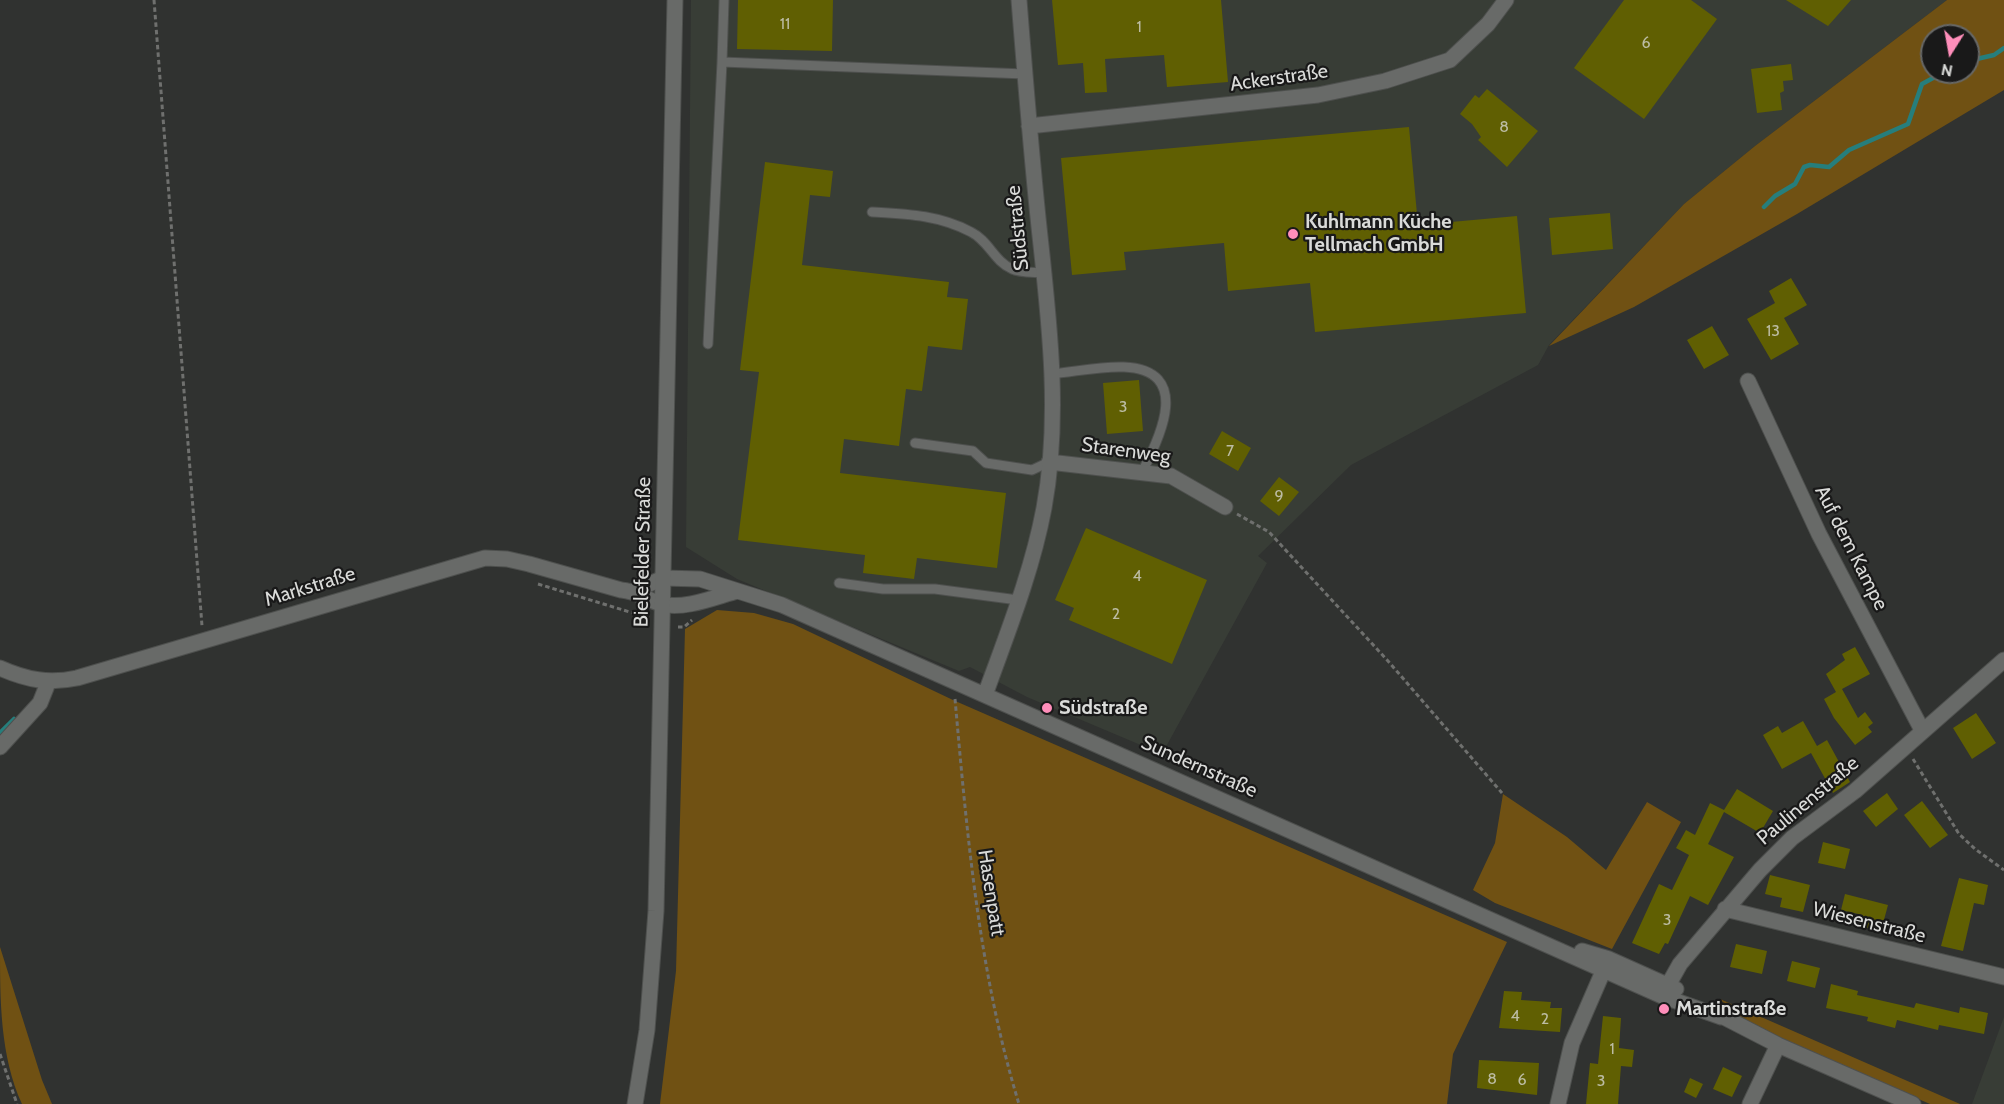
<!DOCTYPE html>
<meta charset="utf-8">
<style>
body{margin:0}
#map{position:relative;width:2004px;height:1104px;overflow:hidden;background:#303230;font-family:Cabin,sans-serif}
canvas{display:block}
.north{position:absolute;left:1920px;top:24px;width:60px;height:60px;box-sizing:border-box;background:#191919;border:2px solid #666766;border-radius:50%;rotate:191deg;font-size:16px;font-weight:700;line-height:24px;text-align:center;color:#dadbd9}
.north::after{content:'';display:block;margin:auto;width:21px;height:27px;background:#ff8eba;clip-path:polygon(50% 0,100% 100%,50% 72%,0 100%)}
</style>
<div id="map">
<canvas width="2004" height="1104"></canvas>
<div class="north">N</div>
</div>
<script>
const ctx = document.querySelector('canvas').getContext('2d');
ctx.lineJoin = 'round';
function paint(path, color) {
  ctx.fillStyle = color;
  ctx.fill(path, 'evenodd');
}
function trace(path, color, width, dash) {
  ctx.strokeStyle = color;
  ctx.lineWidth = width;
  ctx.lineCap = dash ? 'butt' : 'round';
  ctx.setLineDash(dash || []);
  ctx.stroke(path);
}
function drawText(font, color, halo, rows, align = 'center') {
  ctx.font = font + ' Cabin,sans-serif';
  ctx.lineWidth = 4.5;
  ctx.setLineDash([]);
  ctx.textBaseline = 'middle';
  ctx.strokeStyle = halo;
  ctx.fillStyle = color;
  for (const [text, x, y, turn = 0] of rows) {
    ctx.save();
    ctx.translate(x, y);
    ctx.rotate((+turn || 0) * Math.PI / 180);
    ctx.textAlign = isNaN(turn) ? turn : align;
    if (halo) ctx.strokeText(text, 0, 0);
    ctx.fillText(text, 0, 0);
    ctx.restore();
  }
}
const built = new Path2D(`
 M691,0H1947L1755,146L1684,204L1549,345L1538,365L1351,465L1258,556L1267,563L1162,754L1027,697L970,667L959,671L737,579L686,547Z
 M2004,1017V1104H1972Z`);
const green = new Path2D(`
 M1947,0H2004V90L1797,214L1634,307L1549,346L1684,204L1755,146ZM1932,36H1968V72H1932Z
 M717,610L754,613L793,624L953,700L1507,942L1453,1054L1447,1104H660L676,971L685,629Z
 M1503,794L1567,837L1606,870L1647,802L1681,822L1612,949L1495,903L1473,890L1495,843Z
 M0,947L42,1080L52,1104H22C0,1056 0,1000 0,947Z
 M1720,999L1960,1104H1930L1770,1035L1734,1014Z`);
const stream = new Path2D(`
 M1968,61L1994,55L2004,48
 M1764,207L1775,196L1795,184L1804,167L1810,165L1829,167L1849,150L1908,124L1922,84L1944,72
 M0,733L14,719`);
const building = new Path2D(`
 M738,0H833L832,51L737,49Z
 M1052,0H1221L1228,82L1167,87L1164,55L1105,59L1107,92L1085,93L1083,63L1058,65Z
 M1624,0H1691L1717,19L1644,119L1574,68Z
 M1786,0H1851L1828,26Z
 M1791,64L1793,80L1783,81L1784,91L1780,93L1782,110L1757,113L1751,69Z
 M1487,89L1538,131L1507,167L1478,140L1481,137L1472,124L1460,114L1475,95L1479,98Z
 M1409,127L1418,225L1517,216L1526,313L1315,332L1310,283L1228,291L1224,243L1124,252L1126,270L1072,275L1061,158Z
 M765,162L833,171L830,197L810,195L802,265L949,282L947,297L968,299L962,350L928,346L922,391L906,389L899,446L844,439L840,473L1006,493L997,568L917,558L914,579L863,573L865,555L738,540L759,372L740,370Z
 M1610,213L1613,249L1552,255L1549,218Z
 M1791,278L1807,305L1784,318L1799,344L1771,360L1747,319L1775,303L1769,291Z
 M1712,326L1729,355L1704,369L1687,340Z
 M1139,380L1143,431L1107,434L1103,383Z
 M1222,431L1251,448L1238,471L1209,454Z
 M1279,477L1299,492L1279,516L1260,501Z
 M1086,528L1207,580L1172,664L1069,620L1074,608L1055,600Z
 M1855,647L1870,674L1842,689L1858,718L1865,712L1873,723L1868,727L1872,732L1855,745L1834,718L1824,699L1836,692L1826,674L1845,660L1842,654Z
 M1976,713L1996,743L1972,759L1953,728Z
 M1803,721L1817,746L1827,740L1850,782L1833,793L1811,753L1782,769L1763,735L1778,726L1782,733Z
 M1737,789L1773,811L1760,833L1724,812L1708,844L1734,857L1708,905L1690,896L1668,944L1665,943L1659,954L1632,943L1659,884L1672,890L1689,855L1676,848L1686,830L1695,835L1710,803L1724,810Z
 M1887,793L1898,809L1876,827L1863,811Z
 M1922,801L1948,835L1930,848L1904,815Z
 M1823,842L1850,849L1845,869L1818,863Z
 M1770,875L1810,885L1803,912L1780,907L1782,898L1765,894Z
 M1959,878L1988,885L1984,905L1974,903L1963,951L1941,946Z
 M1845,894L1888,905L1881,931L1860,926L1863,915L1841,910Z
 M1736,944L1767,951L1762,974L1730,967Z
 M1792,961L1820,968L1815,988L1787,981Z
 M1831,984L1858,991L1857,995L1914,1008L1916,1003L1959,1013L1960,1007L1988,1013L1984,1034L1939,1025L1938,1030L1897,1020L1895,1028L1867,1021L1868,1017L1826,1008Z
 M1504,991L1522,992L1521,1000L1551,1002L1550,1008H1562L1560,1032L1499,1028Z
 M1603,1016L1621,1018L1619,1048L1634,1050L1632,1067L1621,1066L1618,1104H1586L1590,1063L1598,1064Z
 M1479,1060L1539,1063L1537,1095L1477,1088Z
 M1723,1067L1742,1076L1732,1097L1713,1089Z
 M1690,1078L1703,1084L1696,1098L1684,1092Z`);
const path = new Path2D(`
 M154,0L202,626
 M1237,514L1269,532L1388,661L1502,793
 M538,584L633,613L641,625H647
 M678,627H684L692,620
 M955,699C967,834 979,974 1019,1104
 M1913,759L1959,834L1975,849L2004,870
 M0,1054L17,1104`);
const service = new Path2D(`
 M722,62L724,0
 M872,212C907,214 939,215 971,232C989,241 994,261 1012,269C1020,273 1034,272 1044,273
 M708,344L722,62L1025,74
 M1050,374C1074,372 1100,366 1124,367C1192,370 1161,436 1142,472
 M915,443L973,451L986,463L1032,470L1049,462
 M839,583L883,589H935L1018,600`);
const minor = new Path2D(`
 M1029,126L1318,95L1385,81L1450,60L1488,24L1506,0
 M1748,381L1819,534L1922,730
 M1049,462L1171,476L1225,507
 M634,591L663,578L700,579L782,605L1662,996L1721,1017
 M0,668C27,680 49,684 77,678L485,558L507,559L529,564L621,590C637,591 647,600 661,604C684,610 715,597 737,591
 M985,695C1007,634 1032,572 1044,508C1061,416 1049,319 1039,227C1031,151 1025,76 1019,0
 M0,747L40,703L48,683
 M1725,909L2004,977
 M1582,951L1609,959L1676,989
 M1662,996L1680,964L1760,870L1792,838L1855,791L2004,660
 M1714,1012L1778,1045L1913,1104
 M1558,1104L1572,1043L1608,960
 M1750,1104L1778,1045`);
const secondary = new Path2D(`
 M635,1104L647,1030L656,911L675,0`);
const markers = [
 [1293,234,6,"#ff8eba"],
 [1047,708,6,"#ff8eba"],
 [1664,1009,6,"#ff8eba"]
];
const numberNames = [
 ["11",785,24],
 ["1",1139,27],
 ["6",1646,43],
 ["8",1504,127],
 ["13",1773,331],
 ["3",1123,407],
 ["7",1230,451],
 ["9",1279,496],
 ["4",1137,576],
 ["2",1116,614],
 ["3",1667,920],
 ["4",1515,1016],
 ["2",1545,1019],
 ["1",1612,1049],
 ["8",1492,1079],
 ["6",1522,1080],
 ["3",1601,1081]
];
const streetNames = [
 ["Ackerstraße",1279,78,-8],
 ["Südstraße",1018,228,-96],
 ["Starenweg",1126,451,8],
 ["Auf dem Kampe",1851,548,63],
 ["Bielefelder Straße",643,552,-89],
 ["Markstraße",310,587,-17],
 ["Sundernstraße",1199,767,24],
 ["Paulinenstraße",1808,801,-40],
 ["Hasenpatt",991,893,81],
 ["Wiesenstraße",1869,923,14]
];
const poiNames = [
 ["Kuhlmann Küche",1305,222],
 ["Tellmach GmbH",1305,245],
 ["Südstraße",1059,708],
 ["Martinstraße",1676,1009]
];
paint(built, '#383d36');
paint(green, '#705113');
trace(stream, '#267e7c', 4.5);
paint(building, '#605f02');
trace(service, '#4e504e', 11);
trace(minor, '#4e504e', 17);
trace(secondary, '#4e504e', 17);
trace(path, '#6f706e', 3, [4.5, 3]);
trace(service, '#686a68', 9);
trace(minor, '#686a68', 15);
trace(secondary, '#686a68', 15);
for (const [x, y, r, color] of markers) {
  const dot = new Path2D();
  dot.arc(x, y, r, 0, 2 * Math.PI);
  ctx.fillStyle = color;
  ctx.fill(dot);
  trace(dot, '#191919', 2);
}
drawText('16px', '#bcbca3', null, numberNames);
drawText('20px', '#dadbd9', '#191919', streetNames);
drawText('bold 20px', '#dadbd9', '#191919', poiNames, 'left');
</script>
